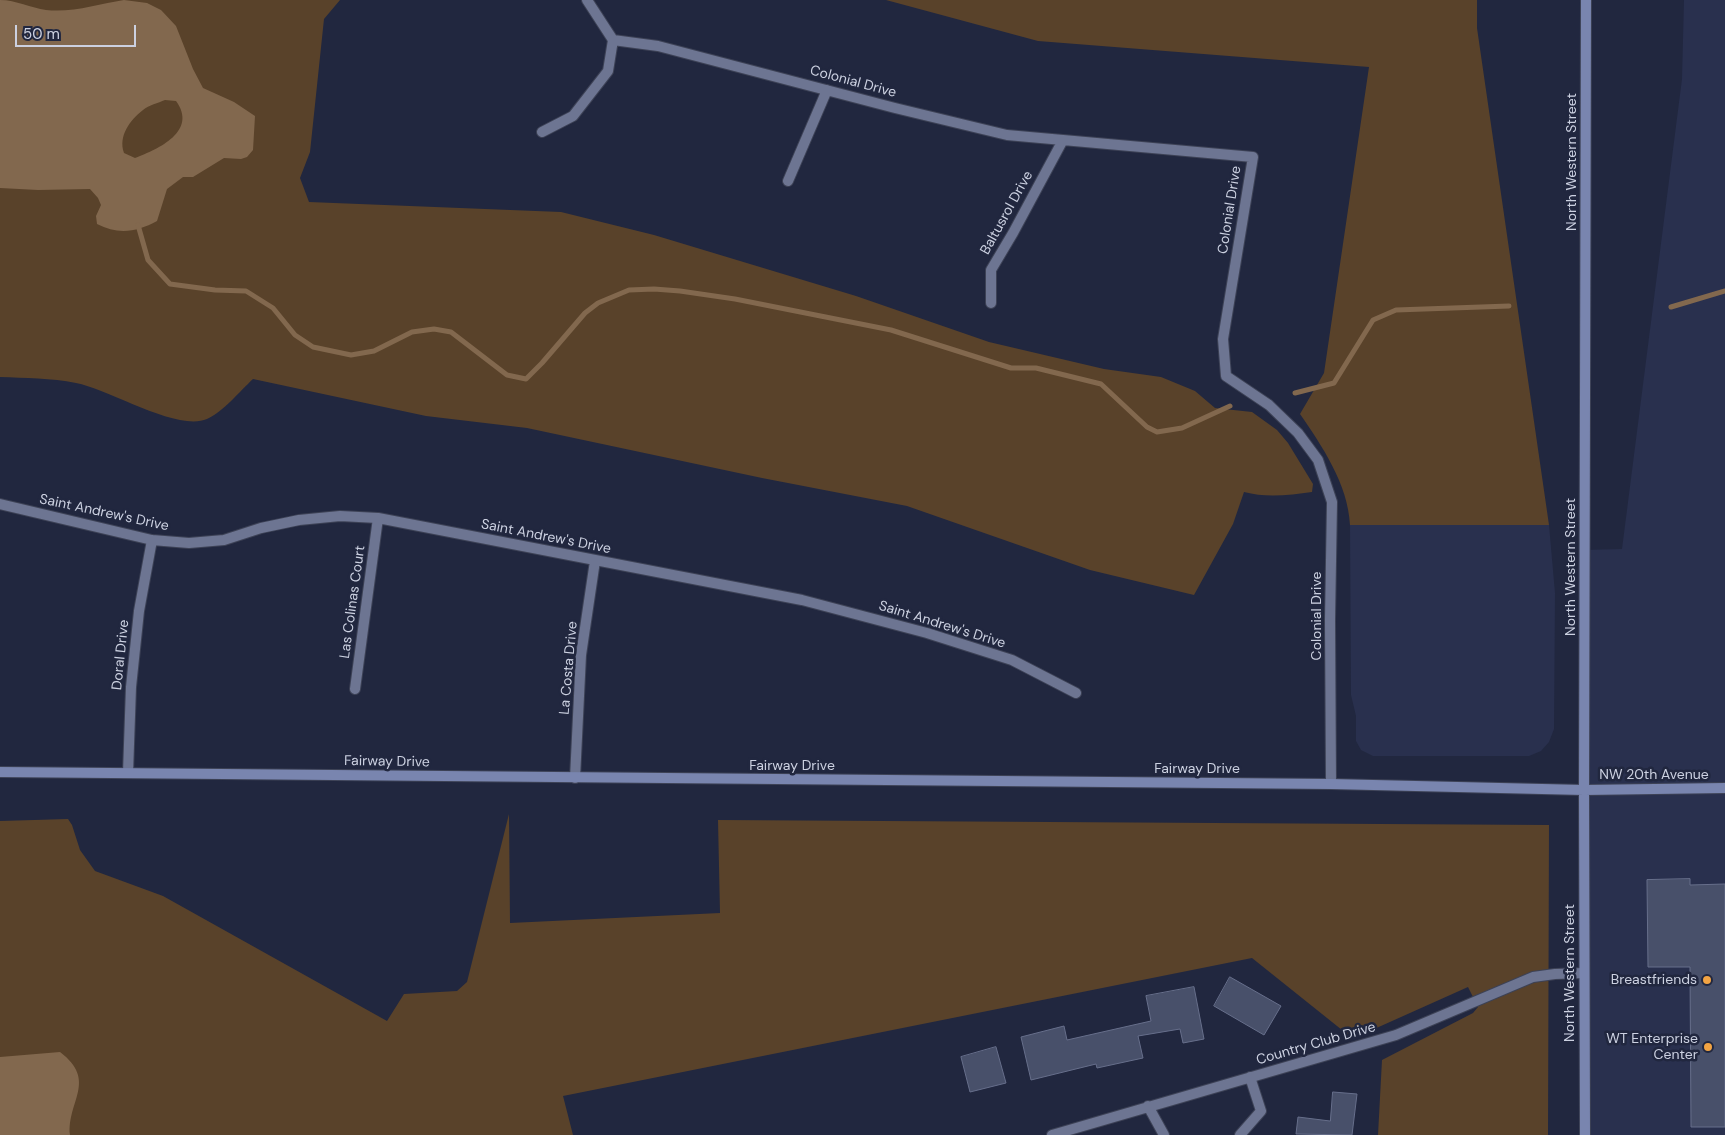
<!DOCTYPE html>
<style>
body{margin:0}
#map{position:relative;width:1725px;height:1135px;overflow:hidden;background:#21273f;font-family:"DM Sans",sans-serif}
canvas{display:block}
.scale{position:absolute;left:15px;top:25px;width:121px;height:22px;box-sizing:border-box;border:2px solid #ccd1e1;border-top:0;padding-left:6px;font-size:15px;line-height:18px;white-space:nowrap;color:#ccd1e1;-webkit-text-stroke:4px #21273f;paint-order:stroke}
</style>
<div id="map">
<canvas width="1725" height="1135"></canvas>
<div class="scale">50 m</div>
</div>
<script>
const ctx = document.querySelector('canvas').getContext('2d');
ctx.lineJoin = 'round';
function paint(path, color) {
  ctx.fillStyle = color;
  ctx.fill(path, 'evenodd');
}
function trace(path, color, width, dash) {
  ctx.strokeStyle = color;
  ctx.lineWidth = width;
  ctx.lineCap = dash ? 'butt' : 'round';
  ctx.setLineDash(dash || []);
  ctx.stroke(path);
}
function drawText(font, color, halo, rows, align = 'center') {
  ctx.font = font + ' "DM Sans",sans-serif';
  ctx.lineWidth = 5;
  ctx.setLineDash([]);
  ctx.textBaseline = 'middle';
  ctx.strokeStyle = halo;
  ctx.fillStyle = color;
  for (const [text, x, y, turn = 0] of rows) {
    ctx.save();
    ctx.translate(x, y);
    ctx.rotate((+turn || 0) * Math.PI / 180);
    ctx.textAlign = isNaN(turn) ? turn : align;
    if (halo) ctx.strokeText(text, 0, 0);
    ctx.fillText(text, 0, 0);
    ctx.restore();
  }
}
const built = new Path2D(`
 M1684,0H1725V1135H1585L1584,550L1622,549L1682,79Z
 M1350,525H1549L1555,593L1554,729L1549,742L1541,751L1529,756H1373L1361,750L1356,741V716L1351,695Z`);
const green = new Path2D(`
 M0,0H340L324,19L310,152L300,178L309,202L561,212L654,235L856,296L989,342L1104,369L1161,377L1195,391L1215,408L1252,412L1277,430L1288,443L1313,484L1312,492C1290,495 1266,498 1244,492L1233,524L1194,595L1090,570L907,506L762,478L527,428L426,416L253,379C240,391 223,412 207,419C177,432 109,389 76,383C51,378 25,378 0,377Z
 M886,0H1477V28L1549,525H1350C1348,484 1322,446 1300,414L1324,373L1369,67L1038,41Z
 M509,814L510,923L720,913L718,820L1549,825L1548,1135H1378L1382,1060L1473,1013L1478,1007L1468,987L1372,1030L1347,1034L1252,958L563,1096L573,1135H0V821L68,819L72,825L80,850L95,871L163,896L387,1021L404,994L457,991L467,982Z`);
const water = new Path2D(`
 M0,0C16,0 31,8 46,10C72,13 99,4 124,0L147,3L161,10L176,26L193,69L203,88L234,102L255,116L253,150L247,157L241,159L224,158L193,177H183L167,189L157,221C137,232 118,235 97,224L96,216L101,205L98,198L90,189L38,190L0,188ZM165,100L176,101C198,131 159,149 135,158L124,153C118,136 130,120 143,110C149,105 158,103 165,100Z
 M60,1052C98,1081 67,1101 70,1135H0V1057Z`);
const stream = new Path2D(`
 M138,225L148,260L170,284L215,290L246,291L273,308L295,335L313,347L351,355L374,351L412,332L434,329L451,332L507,375L526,379L542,363L585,313L598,303L629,290L654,289L680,291L735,299L891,330L1011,368H1036L1101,384L1147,427L1157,432L1182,428L1230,406
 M1671,307L1725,291
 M1295,393L1334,383L1373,320L1396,310L1509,306`);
const building = new Path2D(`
 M1690,879V885L1725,884V1127H1691L1690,967H1648L1647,880Z
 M1230,977L1281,1006L1264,1035L1214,1006Z
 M1194,987L1204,1039L1183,1043L1180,1029L1138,1036L1143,1058L1097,1068L1096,1064L1031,1080L1021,1037L1064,1026L1067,1040L1151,1021L1146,996Z
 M996,1047L1006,1083L970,1092L961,1057Z
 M1333,1092L1357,1094L1352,1135L1296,1134L1298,1117L1330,1121Z`);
const minor = new Path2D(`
 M587,0L613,40L658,46L895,108L1007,135L1253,157L1223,339L1226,376L1269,405L1298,433L1318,460L1332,502L1330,620L1331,784
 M542,132L573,116L608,71L613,40
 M788,181L827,90
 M991,303V270L1013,233L1063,140
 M0,504L152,540L189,543L224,540L261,528L299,520L340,516L378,518L802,600L927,633L1012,660L1076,693
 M355,689L378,518
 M128,773L131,687L139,611L152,540
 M575,778L581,655L595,561
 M1148,1106L1164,1135
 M1052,1135L1396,1035L1533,977L1555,974L1584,973
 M1240,1135L1261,1111L1250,1077`);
const secondary = new Path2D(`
 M0,772L1331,784L1584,790L1725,788
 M1585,1135L1584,790L1586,0`);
const markers = [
 [1707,980,5,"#f3a443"],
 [1708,1047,5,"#f3a443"]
];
const streetNames = [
 ["Colonial Drive",853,82,15],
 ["North Western Street",1572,162,-90],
 ["Colonial Drive",1230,210,-81],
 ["Baltusrol Drive",1007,213,-61],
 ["Saint Andrew's Drive",104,513,12],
 ["Saint Andrew's Drive",546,537,11],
 ["North Western Street",1571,567,-90],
 ["Las Colinas Court",353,602,-82],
 ["Colonial Drive",1317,616,-90],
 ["Saint Andrew's Drive",942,625,17],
 ["Doral Drive",121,655,-84],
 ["La Costa Drive",569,668,-85],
 ["Fairway Drive",387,762,1],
 ["Fairway Drive",792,766],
 ["Fairway Drive",1197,769],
 ["NW 20th Avenue",1654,775],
 ["North Western Street",1570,973,-90],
 ["Country Club Drive",1316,1044,-16]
];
const poiNames = [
 ["Breastfriends",1697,980],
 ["WT Enterprise",1698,1039],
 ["Center",1698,1055]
];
paint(built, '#29304e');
paint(green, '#59422a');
paint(water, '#82684e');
trace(stream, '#82684e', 5);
paint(building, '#48506a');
trace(building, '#676f8b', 1);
trace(minor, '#3d4256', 12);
trace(secondary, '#3d4256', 12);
trace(minor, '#6d7592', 10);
trace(secondary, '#7985af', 10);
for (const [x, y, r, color] of markers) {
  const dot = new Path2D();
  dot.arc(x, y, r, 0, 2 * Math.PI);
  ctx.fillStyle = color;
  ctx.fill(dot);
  trace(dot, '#21273f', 2);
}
drawText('14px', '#ccd1e1', '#21273f', streetNames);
drawText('14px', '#ccd1e1', '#21273f', poiNames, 'right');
</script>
